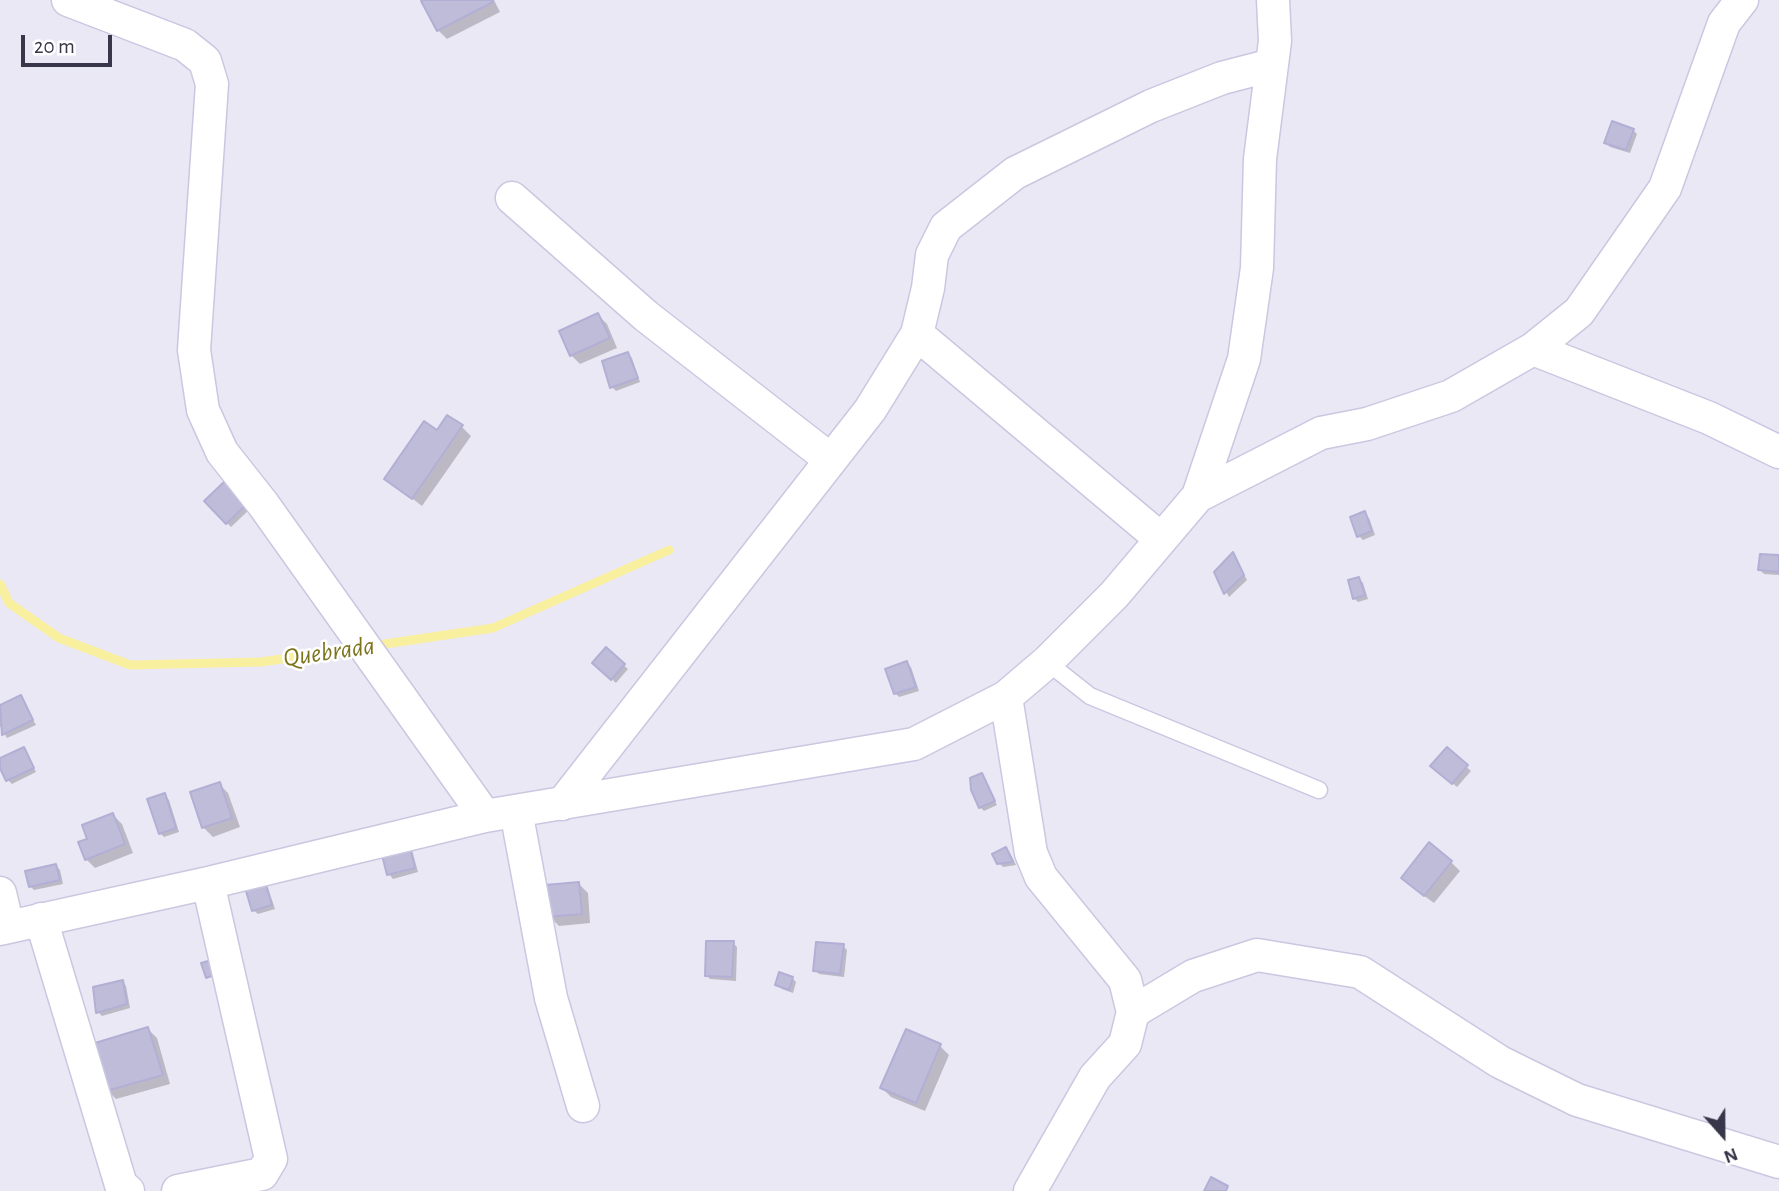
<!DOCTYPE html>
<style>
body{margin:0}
#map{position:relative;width:1779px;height:1191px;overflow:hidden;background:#ebe8f6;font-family:"Alegreya Sans",sans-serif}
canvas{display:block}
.north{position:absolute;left:1688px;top:1100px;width:70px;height:70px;-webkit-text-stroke:5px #fff;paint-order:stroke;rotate:159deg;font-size:19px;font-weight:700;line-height:28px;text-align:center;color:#38364a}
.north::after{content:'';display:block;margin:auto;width:24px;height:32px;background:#38364a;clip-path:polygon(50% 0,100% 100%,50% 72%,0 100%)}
.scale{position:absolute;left:21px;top:35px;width:91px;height:32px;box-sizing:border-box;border:4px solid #38364a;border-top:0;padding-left:9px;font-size:21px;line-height:24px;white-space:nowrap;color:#38364a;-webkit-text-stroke:5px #fff;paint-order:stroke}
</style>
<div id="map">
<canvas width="1779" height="1191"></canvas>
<div class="north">N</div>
<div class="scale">20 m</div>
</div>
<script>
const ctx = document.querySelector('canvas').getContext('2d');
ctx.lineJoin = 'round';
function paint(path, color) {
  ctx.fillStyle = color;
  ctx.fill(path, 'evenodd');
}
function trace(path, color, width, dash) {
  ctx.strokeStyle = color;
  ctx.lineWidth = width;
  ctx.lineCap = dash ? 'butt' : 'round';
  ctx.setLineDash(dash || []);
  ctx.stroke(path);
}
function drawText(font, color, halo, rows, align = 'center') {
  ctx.font = font + ' "Alegreya Sans",sans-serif';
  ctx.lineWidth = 5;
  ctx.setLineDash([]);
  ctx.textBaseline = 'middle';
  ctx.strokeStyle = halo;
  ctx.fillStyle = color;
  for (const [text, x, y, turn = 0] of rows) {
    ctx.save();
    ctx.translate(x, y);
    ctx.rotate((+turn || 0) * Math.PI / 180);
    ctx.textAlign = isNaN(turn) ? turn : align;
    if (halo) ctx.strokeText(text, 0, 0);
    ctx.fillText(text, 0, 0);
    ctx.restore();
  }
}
const shadow = new Path2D(`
 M428,0H494L500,12L447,39L438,30Z
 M1633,130L1637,134L1630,153L1610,147L1606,143Z
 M598,315L607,324L617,348L580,364L571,355Z
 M628,354L632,358L640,382L616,391L612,387Z
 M462,427L471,436L422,506L387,479L438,433Z
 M225,484L250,509L231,527L206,501Z
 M1365,514L1369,518L1375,535L1363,540L1359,536Z
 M1233,554L1247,580L1229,597L1216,572Z
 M1779,557V575L1764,574L1760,570Z
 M1359,579L1363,583L1368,599L1358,602L1354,598Z
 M606,649L628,669L616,683L594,663Z
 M907,663L911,667L919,691L899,697L895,693Z
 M20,697L36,725L7,738L0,726V707Z
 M24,749L36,772L12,784L8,780L0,760Z
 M1447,750L1471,771L1457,787L1437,770Z
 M981,775L997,805L984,811L980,807Z
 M219,784L228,793L240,827L213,837L204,828L192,793Z
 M165,795L169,800L179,832L164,837L160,833Z
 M113,815L122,824L133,853L95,868L86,859L89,840Z
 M408,845L412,850L418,872L393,879L389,874Z
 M1006,849L1010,853L1016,865L1003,867L999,863Z
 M1451,862L1460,871L1434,903L1412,887Z
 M56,866L60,870L63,884L34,890L30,886Z
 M264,884L268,888L275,909L258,914L253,910Z
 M579,884L588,893L590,923L559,926L550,917Z
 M733,943L737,947L736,981L710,979L706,975Z
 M843,946L847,950L844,977L819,974L815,970Z
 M792,978L796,982L793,993L782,989L777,985Z
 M122,981L126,986L130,1008L102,1016L98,1012Z
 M147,1028L157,1038L170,1084L116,1099L107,1090Z
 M940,1046L949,1055L925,1111L891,1097L882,1088Z`);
const stream = new Path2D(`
 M0,584L9,603L59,638L130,665L261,662L357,648
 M371,646L493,628L669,550`);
const building = new Path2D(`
 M424,0H492L493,2L437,31L421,1Z
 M1612,121L1634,129L1626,150L1604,143Z
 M598,313L610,338L570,356L559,331Z
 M628,352L638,378L610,388L602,361Z
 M447,415L463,425L412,499L384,479L424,421L437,430Z
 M225,481L247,504L226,524L204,501Z
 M1365,511L1372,531L1357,537L1350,517Z
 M1233,552L1244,575L1224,594L1214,572Z
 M1760,554L1779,555V572L1758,570Z
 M1359,577L1365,595L1353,599L1348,580Z
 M606,647L625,664L611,680L592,663Z
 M907,661L916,687L894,694L885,669Z
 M21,695L33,720L2,735L0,705Z
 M24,747L34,768L6,781L0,768V758Z
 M1447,747L1468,765L1452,784L1430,766Z
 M982,773L995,801L979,808L971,790L970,778Z
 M220,782L232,818L202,828L190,792Z
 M165,793L176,828L159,834L147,799Z
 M113,813L125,844L85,860L78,842L87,839L82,825Z
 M1429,842L1452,861L1424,896L1401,878Z
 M409,843L415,868L387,875L381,851Z
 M1006,847L1013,862L997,864L992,854Z
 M56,864L60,880L29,887L25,871Z
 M265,882L272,905L252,911L245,888Z
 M579,882L582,914L548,917L545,885Z
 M706,941H734L732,977L705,976Z
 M816,942L844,944L840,974L813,971Z
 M215,959L220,973L206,978L201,963Z
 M779,972L793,977L789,990L775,985Z
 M123,980L127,1004L96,1013L93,987Z
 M148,1027L163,1075L106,1091L95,1043Z
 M906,1029L941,1044L916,1103L880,1088Z
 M1211,1177L1228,1186L1226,1191H1204Z`);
const lane = new Path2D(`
 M1047,662L1090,696L1319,790`);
const street = new Path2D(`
 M68,0L185,45L205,61L212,84L194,350L203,410L222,452L263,504L485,816
 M512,198L646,316L831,460
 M917,334L1161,539
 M1533,349L1709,418L1779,452
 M1198,496L1244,359L1257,268L1260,159L1275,41L1273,0
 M1006,697L1031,853L1041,877L1125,980L1133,1012L1125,1044L1095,1077L1030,1191
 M562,804L870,410L917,334L928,288L932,255L946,227L1015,173L1151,106L1222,78L1272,65
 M516,811L551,998L583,1106
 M0,893L8,927
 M41,919L121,1185L128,1191
 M0,929L208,883L485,816L914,744L1006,697L1047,662L1114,595L1198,496L1321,433L1367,424L1451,396L1533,349L1579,312L1665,188L1724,23L1742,0
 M1133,1012L1193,976L1257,955L1360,972L1500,1062L1577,1100L1779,1162
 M178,1191L262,1174L271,1159L208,883`);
const waterNames = [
 ["Quebrada",329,652,-8]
];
paint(shadow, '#0003');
trace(stream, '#f8ef9f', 9);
paint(building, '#bfbcd9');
trace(building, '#b2afd5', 2);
trace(lane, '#cac7e1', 19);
trace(street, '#cac7e1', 35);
trace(lane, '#fff', 16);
trace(street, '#fff', 32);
drawText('italic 26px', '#7c731b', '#fff', waterNames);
</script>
